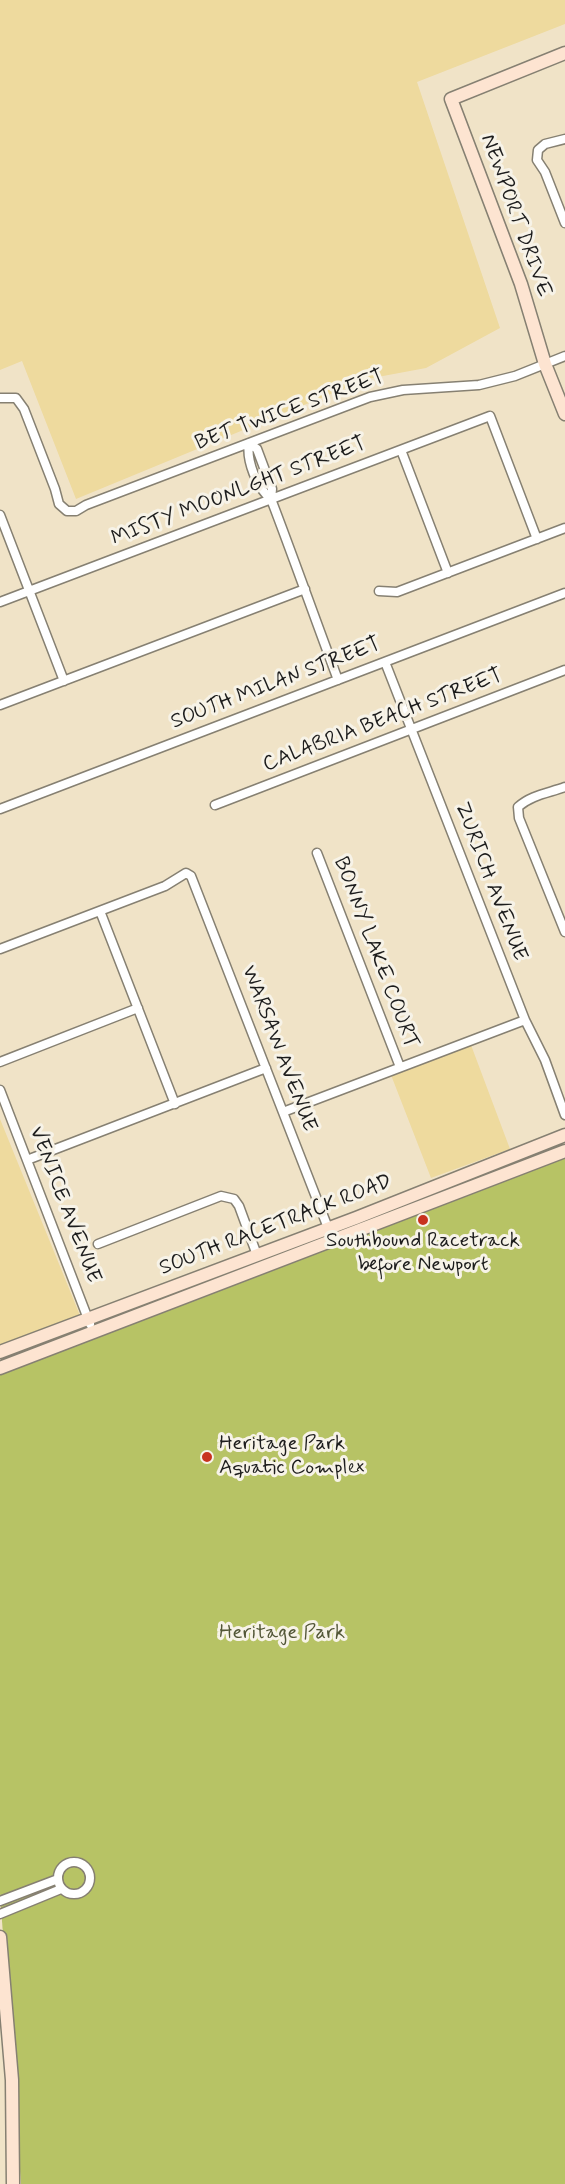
<!DOCTYPE html>
<style>
body{margin:0}
canvas{display:block;background:#f0e3c7}
</style>
<canvas width="565" height="2184"></canvas>
<script>
const ctx = document.querySelector('canvas').getContext('2d');
ctx.lineJoin = 'round';
function paint(path, color) {
  ctx.fillStyle = color;
  ctx.fill(path, 'evenodd');
}
function trace(path, color, width, dash) {
  ctx.strokeStyle = color;
  ctx.lineWidth = width;
  ctx.lineCap = dash ? 'butt' : 'round';
  ctx.setLineDash(dash || []);
  ctx.stroke(path);
}
function drawText(font, color, halo, rows, align = 'center') {
  ctx.font = font + ' Mynerve,sans-serif';
  ctx.lineWidth = 6;
  ctx.setLineDash([]);
  ctx.textBaseline = 'middle';
  ctx.strokeStyle = halo;
  ctx.fillStyle = color;
  for (const [text, x, y, turn = 0] of rows) {
    ctx.save();
    ctx.translate(x, y);
    ctx.rotate((+turn || 0) * Math.PI / 180);
    ctx.textAlign = isNaN(turn) ? turn : align;
    if (halo) ctx.strokeText(text, 0, 0);
    ctx.fillText(text, 0, 0);
    ctx.restore();
  }
}
const green = new Path2D(`
 M565,1151V2184H21L0,1893V1374L312,1248Z`);
const sand = new Path2D(`
 M0,0H565V24L417,82L500,328L426,368L367,379L76,499L22,361L0,370Z
 M471,1045L510,1149L431,1178L391,1075Z
 M0,1119L81,1318L0,1348Z`);
const street = new Path2D(`
 M565,139L545,144L538,150L537,160L545,172L565,223
 M0,398H16L24,409L55,489L59,504L67,511H76L86,505L370,397L403,390L479,385L515,376L565,356
 M401,450L448,573
 M271,499C257,488 246,461 249,443L257,449L272,489L271,499C294,559 315,619 338,680
 M0,515L64,681
 M379,591L397,592L565,528
 M0,602L490,416L537,539
 M385,662L525,1020L545,1060L565,1115
 M0,705L305,589
 M565,787C549,793 531,795 518,807L519,818L565,932
 M215,805L565,670
 M0,809L565,593
 M317,853L400,1067
 M100,911L175,1104
 M0,949L165,886L186,873L191,876L330,1233
 M0,1062L138,1008
 M0,1090L90,1324
 M283,1112L525,1020
 M27,1160L266,1068
 M98,1244L221,1196L234,1199L239,1206L257,1255
 M58 1878a16 16 0 1 1 32 0a16 16 0 1 1-32 0Z
 M0,1901L58,1879
 M0,1914L61,1889`);
const secondary = new Path2D(`
 M565,53L451,99L521,284L545,364L565,414
 M0,1352L356,1218L565,1135
 M0,1368L565,1151
 M0,1937L12,2080L13,2184`);
const markers = [
 [423,1220,6,"#c8321e"],
 [207,1457,6,"#c8321e"]
];
const streetNames = [
 ["NEWPORT DRIVE",515,216,70],
 ["BET TWICE STREET",290,411,-20],
 ["MISTY MOONLGHT STREET",239,492,-21],
 ["SOUTH MILAN STREET",276,684,-21],
 ["CALABRIA BEACH STREET",383,721,-21],
 ["ZURICH AVENUE",490,882,69],
 ["BONNY LAKE COURT",375,953,69],
 ["WARSAW AVENUE",278,1049,69],
 ["VENICE AVENUE",64,1205,69],
 ["SOUTH RACETRACK ROAD",276,1226,-21]
];
const poiNames = [
 ["Southbound Racetrack",423,1242],
 ["before Newport",423,1266],
 ["Heritage Park",219,1445,"left"],
 ["Aquatic Complex",219,1469,"left"]
];
const parkNames = [
 ["Heritage Park",282,1634]
];
paint(green, '#b7c365');
paint(sand, '#eeda9e');
trace(street, '#868072', 11);
trace(secondary, '#868072', 15);
trace(street, '#fff', 8);
trace(secondary, '#fde4d1', 12);
for (const [x, y, r, color] of markers) {
  const dot = new Path2D();
  dot.arc(x, y, r, 0, 2 * Math.PI);
  ctx.fillStyle = color;
  ctx.fill(dot);
  trace(dot, '#f7f3e8', 2);
}
drawText('21px', '#1c1c1c', '#f7f3e8', streetNames);
drawText('21px', '#1c1c1c', '#f7f3e8', poiNames);
drawText('21px', '#525636', '#f7f3e8', parkNames);
</script>
